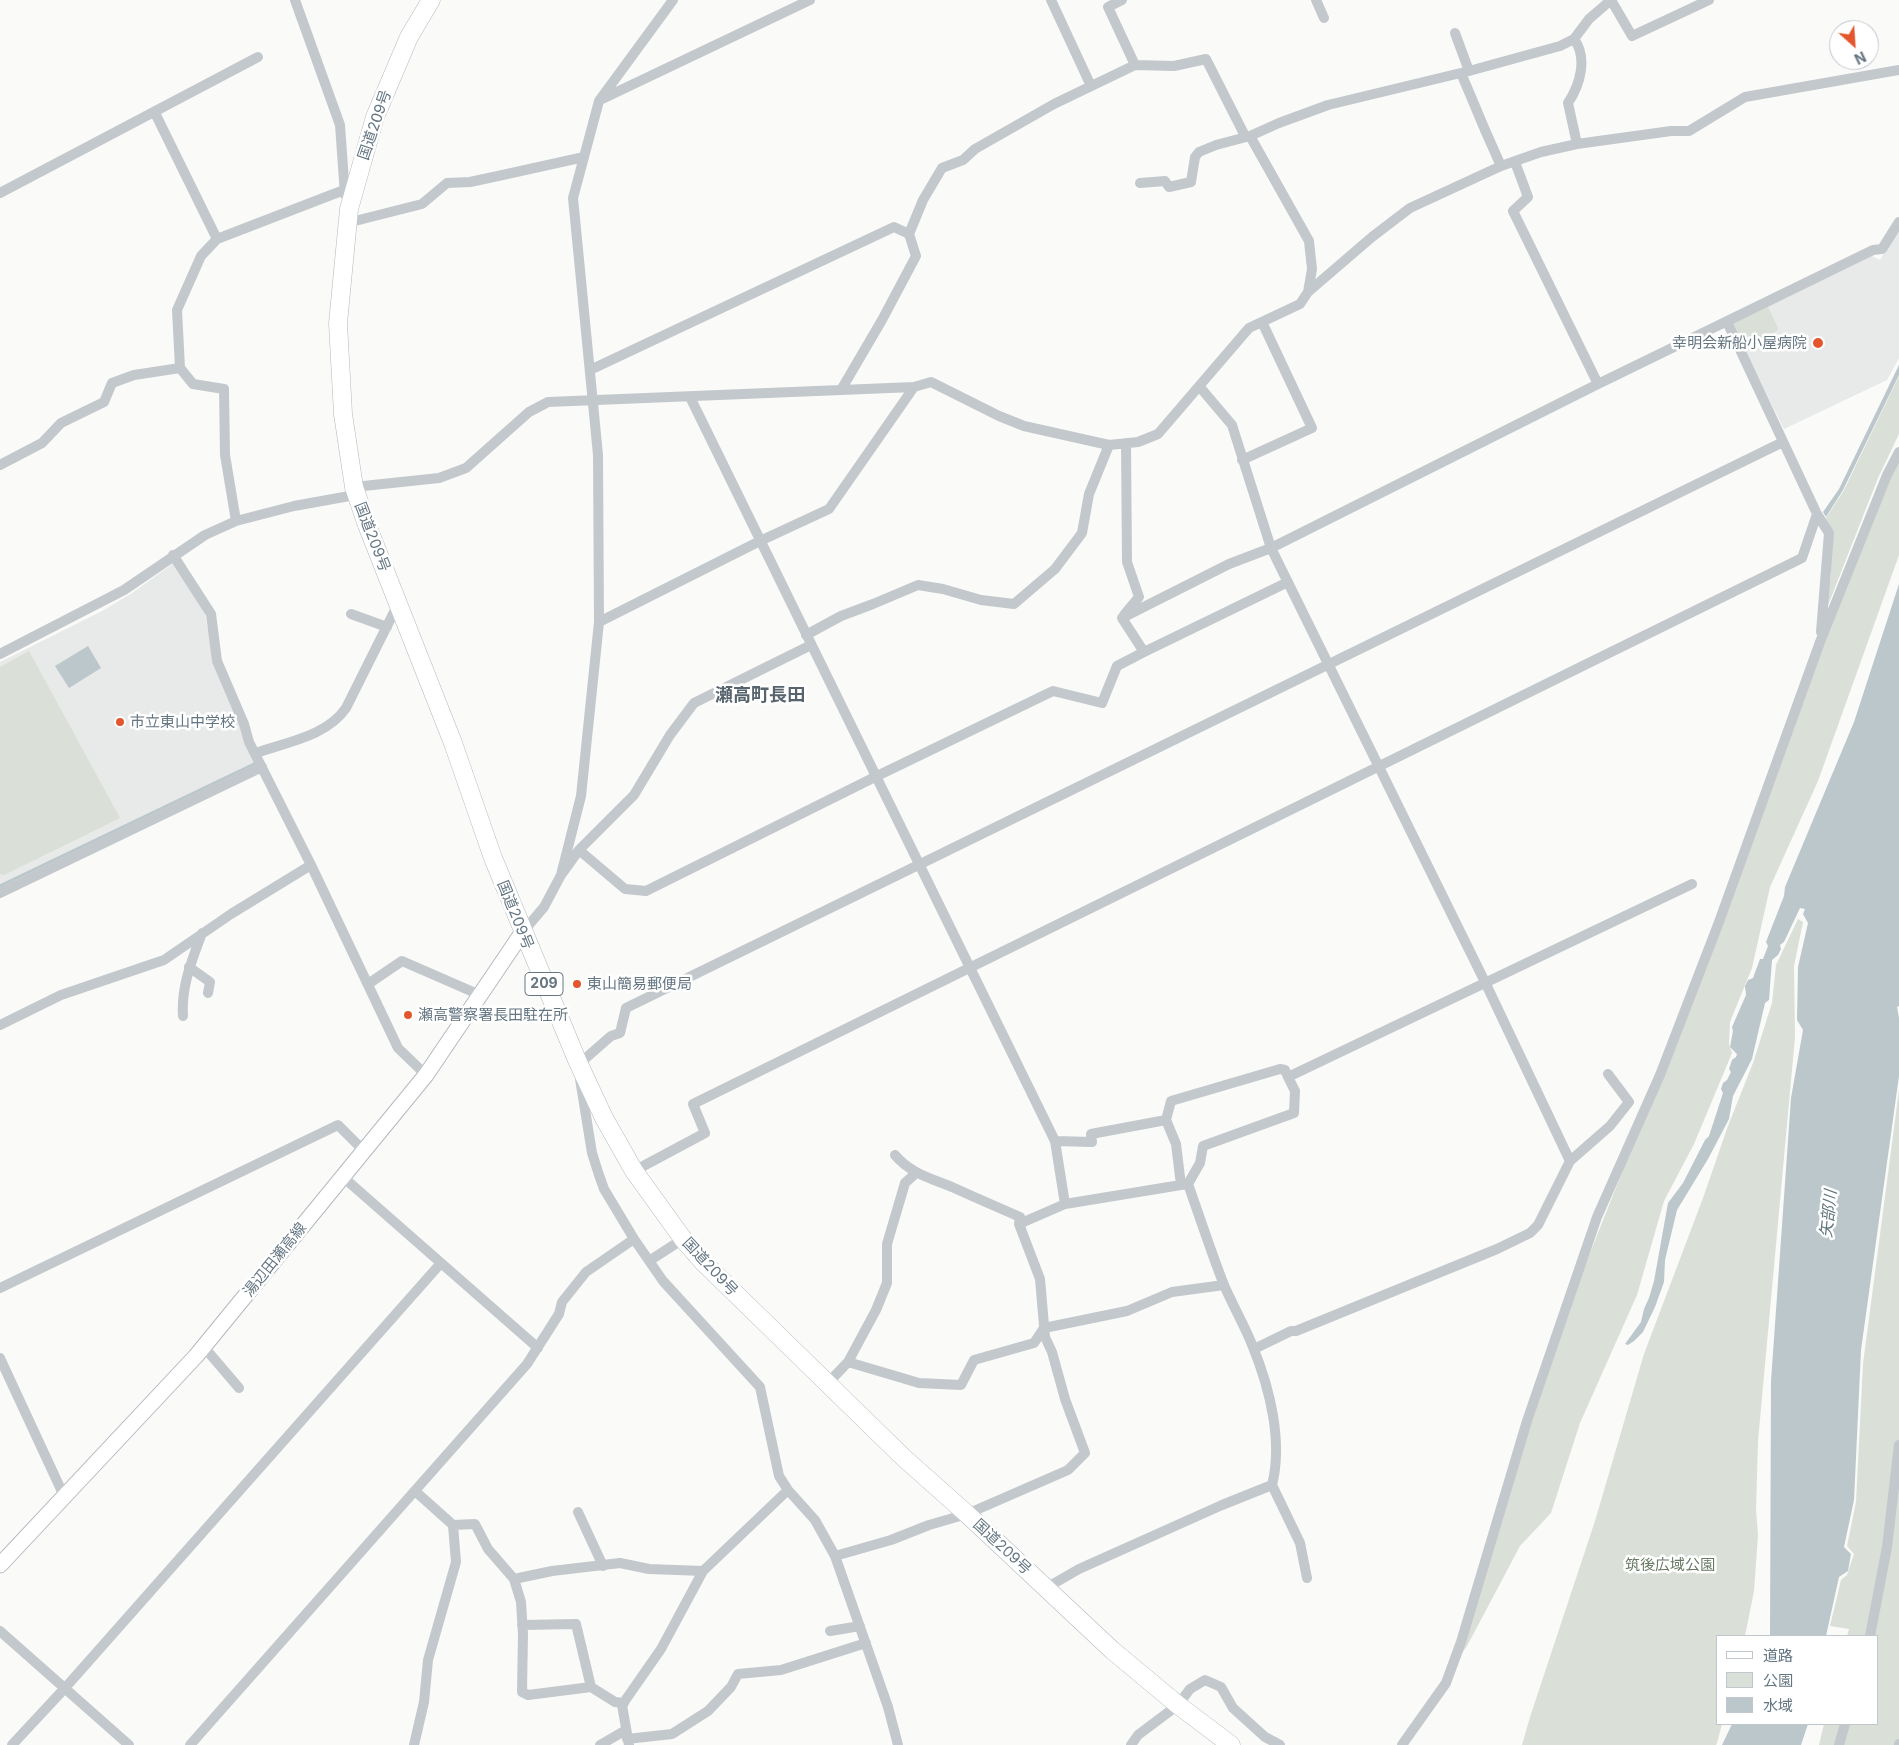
<!DOCTYPE html>
<meta charset="utf-8">
<style>
body{margin:0}
#map{position:relative;width:1899px;height:1745px;overflow:hidden;background:#fafaf8;font-family:Inter,"Noto Sans JP",sans-serif}
canvas{display:block}
.legend{position:absolute;left:1716px;top:1635px;width:162px;height:90px;box-sizing:border-box;background:#fff;border:1px solid #c1c8cd;margin:0;padding:6px 9px;list-style:none;font-size:15px;color:#657683}
.legend li{display:flex;align-items:center;gap:10px;height:25px}
.legend b{width:25px;border:1px solid #c1c8cd}
.north{position:absolute;left:1829px;top:20px;width:50px;height:50px;box-sizing:border-box;background:#fff;border:1px solid #c1c8cd;border-radius:50%;rotate:154deg;font-size:14px;font-weight:700;line-height:20px;text-align:center;color:#657683}
.north::after{content:'';display:block;margin:auto;width:18px;height:22px;background:#e4572e;clip-path:polygon(50% 0,100% 100%,50% 72%,0 100%)}
</style>
<div id="map">
<canvas width="1899" height="1745"></canvas>
<ul class="legend">
<li><b style="height:6px;background:#fff"></b>道路</li>
<li><b style="height:14px;background:#dadfd7"></b>公園</li>
<li><b style="height:14px;background:#bbc7cb"></b>水域</li>
</ul>
<div class="north">N</div>
</div>
<script>
const ctx = document.querySelector('canvas').getContext('2d');
ctx.lineJoin = 'round';
function paint(path, color) {
  ctx.fillStyle = color;
  ctx.fill(path, 'evenodd');
}
function trace(path, color, width, dash) {
  ctx.strokeStyle = color;
  ctx.lineWidth = width;
  ctx.lineCap = dash ? 'butt' : 'round';
  ctx.setLineDash(dash || []);
  ctx.stroke(path);
}
function drawText(font, color, halo, rows, align = 'center') {
  ctx.font = font + ' Inter,"Noto Sans JP",sans-serif';
  ctx.lineWidth = 5;
  ctx.setLineDash([]);
  ctx.textBaseline = 'middle';
  ctx.strokeStyle = halo;
  ctx.fillStyle = color;
  for (const [text, x, y, turn = 0] of rows) {
    ctx.save();
    ctx.translate(x, y);
    ctx.rotate((+turn || 0) * Math.PI / 180);
    ctx.textAlign = isNaN(turn) ? turn : align;
    if (halo) ctx.strokeText(text, 0, 0);
    ctx.fillText(text, 0, 0);
    ctx.restore();
  }
}
const built = new Path2D(`
 M1899,227V358L1887,380L1784,429L1743,347L1734,321L1870,255L1880,260Z
 M174,563L204,609L214,660L256,760L254,766L0,889V662L104,610L132,593Z`);
const green = new Path2D(`
 M1767,305L1778,328L1777,331L1743,347L1732,325L1734,321Z
 M1899,376V434L1878,478L1823,618L1831,575L1830,571L1833,534L1826,518L1844,490Z
 M1899,455V555L1818,781L1770,887L1752,968L1730,1022L1729,1044L1732,1053L1694,1144L1664,1201L1637,1295L1580,1423L1551,1513L1520,1546L1467,1646L1456,1662L1563,1321L1648,1107L1805,689Z
 M29,651L120,818L4,875L0,874V667Z
 M1798,919L1803,922L1794,966L1795,1037L1758,1441L1756,1510L1758,1535L1754,1591L1745,1636H1718V1724H1722L1717,1743L1716,1745H1522L1530,1717L1595,1521L1644,1354L1703,1198L1728,1126L1753,1063L1772,1003L1776,965Z
 M1899,1090V1745H1819L1824,1724H1878V1636H1847L1849,1629L1830,1626L1841,1580L1847,1575L1854,1554L1847,1546L1856,1502L1863,1364Z`);
const water = new Path2D(`
 M1899,365V375L1843,490L1826,517L1823,512L1839,489Z
 M1899,584V1006L1897,1007L1899,1018V1076L1861,1350L1854,1500L1844,1547L1851,1554L1848,1571L1839,1577L1826,1636H1770L1771,1381L1791,1098L1803,1030L1797,1020L1798,967L1808,923L1803,914L1805,909L1800,908L1784,942L1780,945L1781,949L1778,955L1772,960L1769,1000L1765,1003L1752,1059L1733,1096L1729,1119L1708,1159L1677,1210L1665,1260L1664,1282L1655,1307L1643,1332L1634,1341L1628,1345L1625,1344L1641,1322L1644,1309L1649,1298L1654,1281L1668,1203L1683,1183L1705,1140L1709,1136L1723,1093L1721,1089L1723,1083L1727,1080L1731,1072L1729,1069L1732,1060L1736,1057L1737,1054L1730,1047L1733,1031L1732,1027L1746,995L1745,986L1748,980L1753,978L1760,959H1763L1768,946L1766,942L1784,896L1785,887L1854,722Z
 M88,646L101,668L69,688L55,666Z
 M1732,1724H1808L1801,1745H1722Z`);
const stream = new Path2D(`
 M0,886L254,764`);
const minor = new Path2D(`
 M295,0L340,125L345,195
 M1051,0L1091,86
 M1122,0L1108,7L1135,65
 M1316,0L1324,18
 M1611,0L1632,36L1709,0
 M1455,33L1469,71
 M1574,39C1588,58 1580,85 1568,103L1577,144
 M1461,73L1485,130L1501,166
 M600,100L810,0
 M155,113L217,239
 M1250,136L1309,241L1312,269L1308,292
 M1515,162L1528,197L1513,211L1598,384
 M1140,183L1165,181L1169,187L1191,182L1195,157L1199,152L1216,145L1250,136L1279,123L1328,105L1469,71L1560,46L1574,39L1589,19L1611,0
 M0,193L258,57
 M347,223L422,204L447,183L470,182L498,176L584,157
 M1727,322L1817,514L1829,533L1821,632
 M590,370L894,227L909,234
 M1199,386L1232,425L1271,548L1485,982L1570,1161L1538,1225L1530,1233L1497,1249L1296,1331H1291L1254,1349
 M841,390L882,320L916,256L909,234L923,200L942,168L963,160L975,149L1054,104L1135,65L1174,66L1206,59L1245,136
 M690,397L1055,1141L1065,1204
 M1242,460L1312,428L1262,322
 M0,465L42,443L61,423L104,402L112,383L134,375L180,368
 M354,487L439,478L466,468L529,412L548,402L914,387L931,382L999,416L1024,426L1109,445L1138,442L1158,434L1249,328L1300,304L1308,292L1372,237L1410,208L1501,166L1541,152L1577,144L1671,131H1689L1745,97L1899,70
 M236,521L225,455L224,389L193,384L180,368L177,310L201,256L217,239L344,190
 M173,555L211,614L217,661L244,724L249,742L311,865L398,1048L426,1075
 M351,614L387,627
 M1124,615L1139,597L1127,562L1126,443
 M599,622L760,541L829,509L914,387
 M806,635L841,616L873,604L918,585L943,589L981,600L1014,604L1055,569L1082,533L1089,494L1109,445
 M1144,652L1288,582
 M0,654L124,590L205,535L236,521L294,506L355,495
 M256,753C287,742 327,736 346,708L398,604
 M579,850L625,889L646,891L875,777L1053,691L1102,703L1117,666L1144,652L1122,618L1229,564L1271,548L1598,384L1873,250L1882,249L1899,222
 M561,875L581,796L599,622L598,455L573,198L599,101L673,0
 M0,893L262,767
 M522,933L544,907L561,875L579,850L634,795L670,735L694,703L811,645
 M189,967L210,982L208,993
 M368,984L402,961L480,995
 M183,1016C181,986 192,960 202,933
 M0,1025L61,995L164,960L231,914L311,865
 M579,1064L611,1036L620,1033L626,1008L1783,442
 M580,1079L592,1153L599,1175L604,1189L634,1239L663,1281L760,1387L779,1476L788,1490L815,1520L835,1556L888,1707L898,1745
 M1055,1141L1092,1142L1091,1134L1166,1120
 M1570,1161L1610,1126L1629,1102L1608,1074
 M634,1171L705,1133L693,1104L1802,558L1817,514
 M343,1177L538,1348
 M1181,1185L1176,1144L1166,1120L1171,1101L1280,1069L1285,1070L1288,1077L1692,884
 M1019,1224L1065,1204L1187,1184
 M649,1261L683,1239
 M0,1288L338,1125L364,1151
 M204,1347L239,1388
 M0,1358L64,1496
 M848,1362L876,1310L887,1283V1244L905,1183L916,1173
 M828,1383L848,1362L919,1383L961,1385L974,1360L1034,1343L1044,1328L1127,1311L1172,1292L1224,1285
 M1272,1485L1300,1543L1307,1578
 M578,1512L603,1566
 M453,1525L475,1524L488,1549L514,1579L552,1571L620,1563L649,1569L703,1571
 M835,1556L891,1540L929,1525L967,1514L1068,1470L1085,1453L1065,1399L1052,1352L1045,1337L1040,1279L1019,1224L1020,1217C997,1207 974,1197 952,1187C930,1178 910,1173 895,1155
 M514,1579L521,1602L523,1634L522,1692L528,1695L591,1687
 M1046,1588L1079,1569L1222,1505L1272,1485C1283,1442 1270,1389 1253,1347C1245,1326 1233,1306 1224,1285C1211,1252 1200,1218 1188,1184L1200,1163L1203,1146L1294,1113L1295,1091L1288,1077
 M522,1625L576,1624L591,1687L615,1702L624,1703
 M0,1631L129,1745
 M830,1631L860,1626
 M1870,1636L1887,1547L1899,1445
 M627,1739L672,1734L708,1711L731,1687L738,1674L781,1670L866,1643
 M12,1745L65,1688L441,1263
 M190,1745L527,1364L559,1314L562,1302L586,1272L634,1239
 M414,1745L424,1702L428,1660L456,1562L453,1525L415,1491
 M600,1745L626,1730
 M629,1745L622,1705L661,1649L703,1571L788,1490
 M1131,1745L1138,1735L1178,1705L1190,1689L1205,1680L1221,1687L1233,1708L1265,1737L1280,1745
 M1402,1745L1446,1683L1461,1642L1527,1421L1597,1217L1660,1075L1719,922L1820,642L1887,475L1899,452
 M1839,1745L1845,1724
 M1899,1745V1744`);
const secondary = new Path2D(`
 M0,1565L196,1356L426,1075L522,933`);
const trunk = new Path2D(`
 M431,0L409,37L375,117L349,209L338,323L343,414L354,487L367,525L453,743L493,858L577,1060L604,1118L634,1171L683,1239L703,1262L904,1458L967,1514L1112,1650L1178,1705L1231,1745`);
const markers = [
 [1818,343,6,"#e4572e"],
 [120,722,5,"#e4572e"],
 [577,984,5,"#e4572e"],
 [408,1015,5,"#e4572e"]
];
const shields = [
 [544,984,38]
];
const shieldNames = [
 ["209",544,984]
];
const streetNames = [
 ["国道209号",375,125,-71],
 ["国道209号",372,537,69],
 ["国道209号",515,915,68],
 ["湯辺田瀬高線",275,1260,-51],
 ["国道209号",710,1267,47],
 ["国道209号",1002,1547,43]
];
const poiNames = [
 ["幸明会新船小屋病院",1807,343,"right"],
 ["市立東山中学校",130,722],
 ["東山簡易郵便局",587,984],
 ["瀬高警察署長田駐在所",418,1015]
];
const parkNames = [
 ["筑後広域公園",1670,1565]
];
const waterNames = [
 ["矢部川",1829,1214,-84]
];
const quarterNames = [
 ["瀬高町長田",760,696]
];
paint(built, '#e8e9e9');
paint(green, '#dadfd7');
paint(water, '#bbc7cb');
trace(stream, '#bbc7cb', 3);
trace(secondary, '#b3babf', 17);
trace(trunk, '#b4b9bd', 19);
trace(minor, '#c3c8cc', 10);
trace(secondary, '#fff', 15);
trace(trunk, '#fff', 18);
for (const [x, y, r, color] of markers) {
  const dot = new Path2D();
  dot.arc(x, y, r, 0, 2 * Math.PI);
  ctx.fillStyle = color;
  ctx.fill(dot);
  trace(dot, '#fff', 2);
}
for (const [x, y, w] of shields) {
  const box = new Path2D();
  box.roundRect(x - w / 2, y - 11.5, w, 23, 4);
  ctx.fillStyle = '#fff';
  ctx.fill(box);
  trace(box, '#657683', 1);
}
drawText('bold 14px', '#657683', null, shieldNames);
drawText('15px', '#657683', '#fff', streetNames);
drawText('15px', '#657683', '#fff', poiNames, 'left');
drawText('15px', '#687a64', '#fff', parkNames);
drawText('italic 16px', '#60757c', '#fff', waterNames);
drawText('bold 18px', '#57646e', '#fff', quarterNames);
</script>
